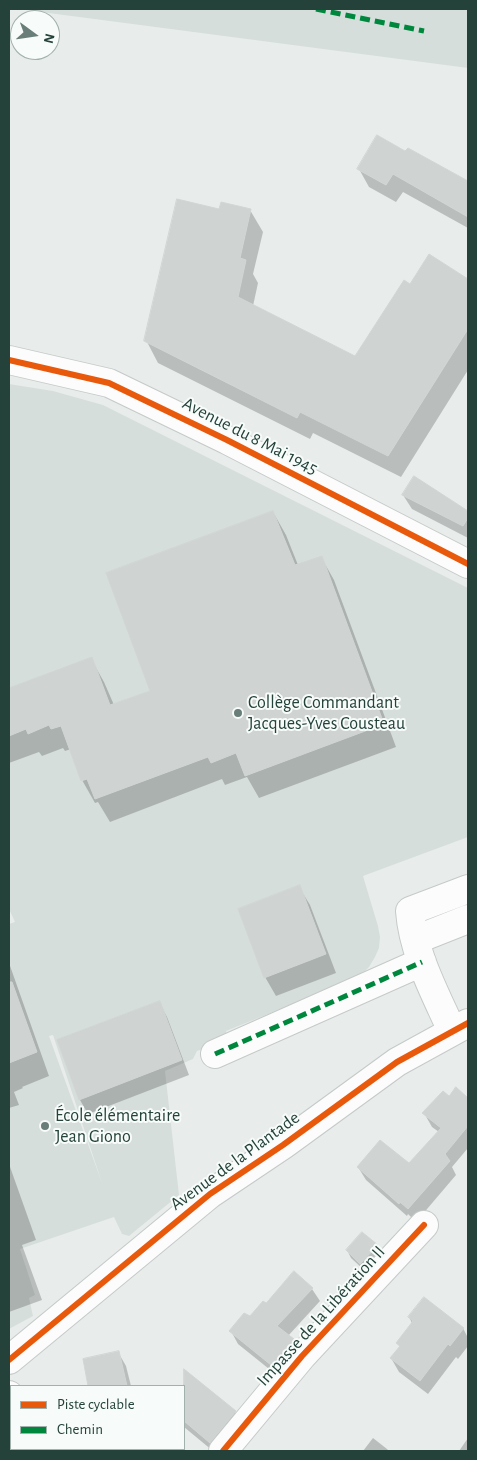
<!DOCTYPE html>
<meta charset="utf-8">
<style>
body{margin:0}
#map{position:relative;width:477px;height:1460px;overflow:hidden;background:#e8edeb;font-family:"Alegreya Sans",sans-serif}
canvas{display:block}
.frame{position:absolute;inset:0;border:10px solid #24423a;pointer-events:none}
.legend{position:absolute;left:10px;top:1385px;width:175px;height:65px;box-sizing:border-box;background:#f7fbf9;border:1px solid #a3b1ad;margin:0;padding:6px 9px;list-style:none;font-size:15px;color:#24423a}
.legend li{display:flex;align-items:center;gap:10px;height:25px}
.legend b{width:25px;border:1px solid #a3b1ad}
.north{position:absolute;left:10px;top:10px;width:50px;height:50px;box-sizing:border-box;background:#f7fbf9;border:1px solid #a3b1ad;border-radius:50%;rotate:104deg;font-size:14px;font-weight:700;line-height:20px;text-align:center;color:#24423a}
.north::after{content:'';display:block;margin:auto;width:18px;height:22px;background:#697e78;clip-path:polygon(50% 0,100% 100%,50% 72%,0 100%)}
</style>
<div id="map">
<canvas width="477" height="1460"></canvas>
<div class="frame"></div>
<ul class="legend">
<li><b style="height:6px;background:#e8590c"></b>Piste cyclable</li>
<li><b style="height:6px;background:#00873e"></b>Chemin</li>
</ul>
<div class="north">N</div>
</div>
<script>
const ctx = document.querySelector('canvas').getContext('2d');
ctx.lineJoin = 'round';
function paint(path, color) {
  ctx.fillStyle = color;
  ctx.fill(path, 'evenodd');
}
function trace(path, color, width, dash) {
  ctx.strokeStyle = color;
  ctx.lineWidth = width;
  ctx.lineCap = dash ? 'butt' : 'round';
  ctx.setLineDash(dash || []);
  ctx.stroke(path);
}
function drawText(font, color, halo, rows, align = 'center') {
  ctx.font = font + ' "Alegreya Sans",sans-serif';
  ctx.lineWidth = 4;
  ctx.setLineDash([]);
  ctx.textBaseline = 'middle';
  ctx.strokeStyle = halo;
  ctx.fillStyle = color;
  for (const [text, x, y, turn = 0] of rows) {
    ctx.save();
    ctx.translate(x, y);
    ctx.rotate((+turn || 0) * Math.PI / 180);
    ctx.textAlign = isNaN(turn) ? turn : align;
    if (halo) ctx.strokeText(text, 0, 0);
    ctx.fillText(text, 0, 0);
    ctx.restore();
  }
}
const built = new Path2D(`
 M18,9H468V68Z
 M9,384L53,391L103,405L468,588V837L363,876L378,926L380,937L379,948L375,957L369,967L361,975L352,980L226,1031L227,1036L222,1042L197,1051L193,1059L165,1071L179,1195L129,1236L122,1234L114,1217L20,1249L35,1295L29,1298L33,1316L9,1329V924L15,922L9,909ZM53,1035L102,1183L49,1036Z`);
const shadow = new Path2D(`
 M408,149L468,183V228L403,192L396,202L369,187L359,169L406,153Z
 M220,210H250L263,232L253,274L258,283L253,306L356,358L410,285L468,288V370L401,477L313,433L310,439L158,363L146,340Z
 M414,478L468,512V538L412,509L403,495Z
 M273,512L286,535L298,565L321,557L334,580L396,747L259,798L247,777L225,785L222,779L110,822L98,802L95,803L82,780L71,749L65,751L63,748L42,756L39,752L9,763V689L91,659L104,682L114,705L151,692Z
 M299,887L310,905L336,973L276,996L265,977Z
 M9,963L49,1076L22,1087L23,1088L14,1092L19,1105L9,1108Z
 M159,1002L167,1017L189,1075L88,1114L80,1100L58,1040Z
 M456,1089L468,1099V1148L452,1167L456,1175L416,1222L408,1214L407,1216L366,1180L358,1167L409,1165L439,1132L432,1127L424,1113L449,1098Z
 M9,1164L36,1240L22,1245L42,1300L9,1312Z
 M362,1234L377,1246L381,1254L365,1271L351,1258L347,1250Z
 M312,1289L320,1301L288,1336L293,1340L300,1353L279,1377L238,1344L231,1331L250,1318L266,1304Z
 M409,1317L463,1328L468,1338V1346L458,1359L456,1357L428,1394L399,1372L391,1358L400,1347L397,1343L412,1323Z
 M118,1352L126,1366L131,1386H89L87,1375Z
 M191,1376L235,1412L243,1426L213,1451L184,1427V1386H182Z
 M373,1438L387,1449L389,1451H363Z
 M468,1438V1451H459Z`);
const building = new Path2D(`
 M377,135L405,151L408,148L468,181V217L393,174L386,185L357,169Z
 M177,199L219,209L221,202L251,209L240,258L246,260L238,297L355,356L404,280L410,284L429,254L468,279V329L388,456L300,412L297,418L144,341Z
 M414,476L468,511V518L463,526L402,495Z
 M273,511L295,565L322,556L384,724L245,776L236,753L211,763L208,757L95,799L87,779L81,781L61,726L51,729L49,725L28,734L26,729L9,736V688L92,657L110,705L150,691L106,573Z
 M300,885L326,954L264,978L238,909Z
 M9,982H12L37,1052L9,1063Z
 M160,1001L182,1060L79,1100L57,1040Z
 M456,1087L468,1098V1126L445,1154L450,1161L408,1209L400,1202L399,1204L357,1167L380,1140L409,1163L441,1128L422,1113L443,1091L449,1096Z
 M362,1232L378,1245L360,1264L346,1250Z
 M294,1271L313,1288L277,1326L294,1339L271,1365L229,1331L244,1313L250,1316L263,1301L266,1303Z
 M424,1297L464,1328L450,1346L448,1344L420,1381L390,1358L400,1346L396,1343L413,1321L408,1317Z
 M119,1351L127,1386H88L83,1359Z
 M184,1369L236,1411L210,1443L184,1421Z`);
const minor = new Path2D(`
 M9,360L109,383L227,440L468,564
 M415,940L468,919
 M452,1031C435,993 413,953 410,911L468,889
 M215,1054L422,962
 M9,1360L210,1194L283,1145L397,1062L468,1023
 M9,1395L11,1402
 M80,1449L84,1451
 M223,1451L302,1356L424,1225`);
const quiet = new Path2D(`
 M316,9L424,31
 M215,1054L422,962`);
const cycleway = new Path2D(`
 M9,360L109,383L227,440L468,564
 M9,1360L210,1194L283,1145L397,1062L468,1023
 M223,1451L302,1356L424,1225`);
const markers = [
 [238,713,5,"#697e78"],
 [45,1126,5,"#697e78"]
];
const streetNames = [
 ["Avenue du 8 Mai 1945",250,436,27],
 ["Avenue de la Plantade",235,1161,-36],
 ["Impasse de la Libération II",321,1316,-48]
];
const poiNames = [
 ["Collège Commandant",248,703],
 ["Jacques-Yves Cousteau",248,724],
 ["École élémentaire",55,1116],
 ["Jean Giono",55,1137]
];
paint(built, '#d6dedb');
paint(shadow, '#0003');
paint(building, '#cfd4d2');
trace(building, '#d1d6d4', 1);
trace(minor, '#c5cac8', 30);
trace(minor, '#fcfcfc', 28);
trace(quiet, '#00873e', 5, [10, 5]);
trace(cycleway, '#e8590c', 6);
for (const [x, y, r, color] of markers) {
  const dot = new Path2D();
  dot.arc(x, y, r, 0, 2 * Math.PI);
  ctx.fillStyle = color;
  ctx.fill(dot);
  trace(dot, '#f7fbf9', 2);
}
drawText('18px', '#24423a', '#f7fbf9', streetNames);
drawText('18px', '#24423a', '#f7fbf9', poiNames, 'left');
</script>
